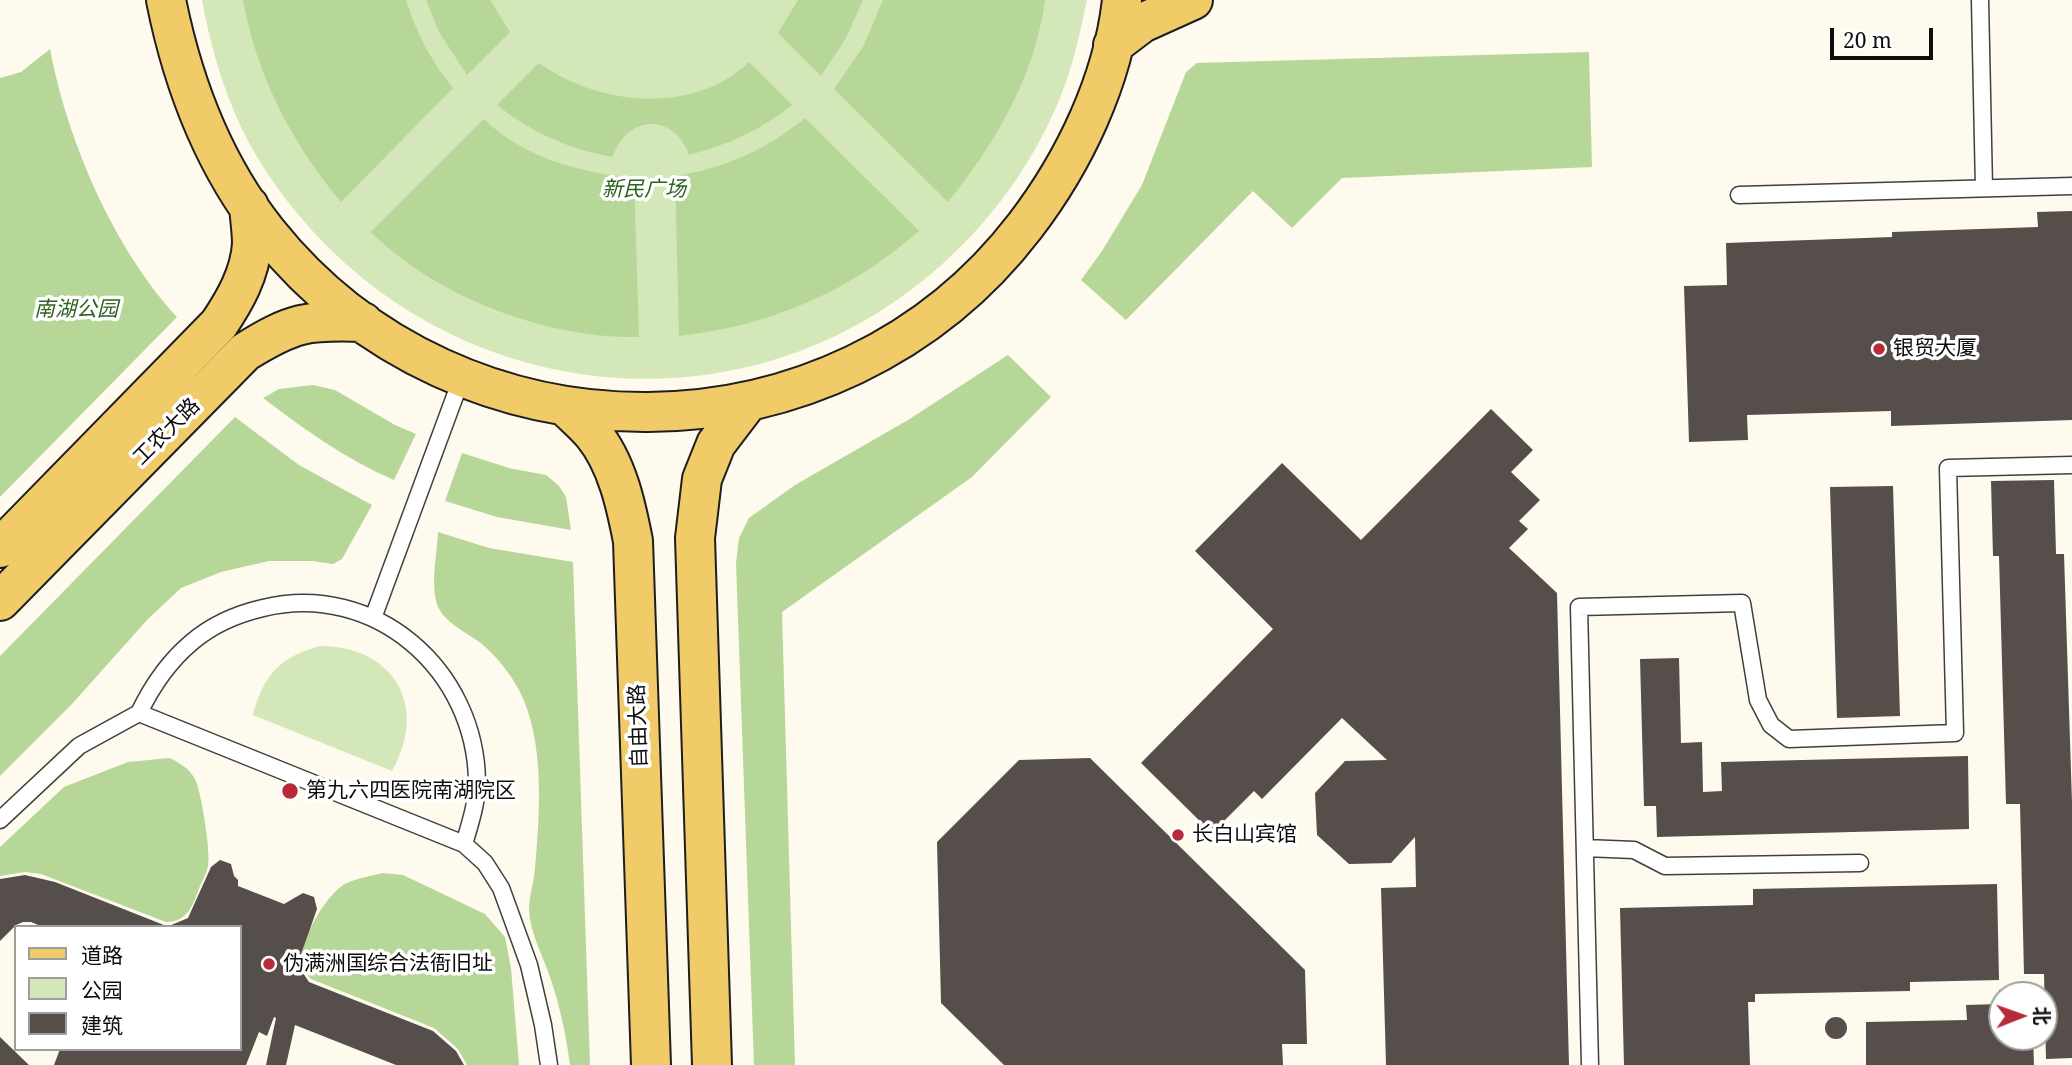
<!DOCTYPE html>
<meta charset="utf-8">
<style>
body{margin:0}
#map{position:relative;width:2072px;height:1065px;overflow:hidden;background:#fefaed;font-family:"Noto Serif","Noto Sans SC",serif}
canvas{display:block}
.legend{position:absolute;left:14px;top:925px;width:228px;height:126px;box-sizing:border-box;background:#fff;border:2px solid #9e9e9e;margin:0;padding:9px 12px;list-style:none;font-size:21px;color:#0d0d0d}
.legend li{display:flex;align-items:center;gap:14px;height:35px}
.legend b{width:35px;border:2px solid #9e9e9e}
.north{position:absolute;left:1988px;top:981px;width:70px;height:70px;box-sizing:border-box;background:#fff;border:2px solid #9e9e9e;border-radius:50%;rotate:89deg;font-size:19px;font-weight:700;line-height:28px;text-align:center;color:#0d0d0d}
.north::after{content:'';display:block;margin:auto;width:24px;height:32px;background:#b72b38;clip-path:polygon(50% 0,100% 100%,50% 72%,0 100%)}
.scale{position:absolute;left:1830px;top:28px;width:103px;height:32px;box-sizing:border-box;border:4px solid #0d0d0d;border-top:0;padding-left:9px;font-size:21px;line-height:24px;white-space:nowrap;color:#0d0d0d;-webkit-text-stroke:5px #fff;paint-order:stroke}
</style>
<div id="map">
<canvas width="2072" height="1065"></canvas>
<ul class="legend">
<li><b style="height:9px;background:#f2cb69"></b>道路</li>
<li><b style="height:19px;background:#d3e7b9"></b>公园</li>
<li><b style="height:19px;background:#554e4a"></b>建筑</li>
</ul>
<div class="north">北</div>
<div class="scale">20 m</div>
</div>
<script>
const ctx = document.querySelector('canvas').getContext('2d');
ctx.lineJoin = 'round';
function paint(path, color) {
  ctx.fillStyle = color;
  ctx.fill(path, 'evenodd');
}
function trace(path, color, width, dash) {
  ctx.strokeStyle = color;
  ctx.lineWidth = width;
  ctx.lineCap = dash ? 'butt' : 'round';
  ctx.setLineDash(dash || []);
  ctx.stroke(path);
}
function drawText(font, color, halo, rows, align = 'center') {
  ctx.font = font + ' "Noto Serif","Noto Sans SC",serif';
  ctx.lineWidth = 7;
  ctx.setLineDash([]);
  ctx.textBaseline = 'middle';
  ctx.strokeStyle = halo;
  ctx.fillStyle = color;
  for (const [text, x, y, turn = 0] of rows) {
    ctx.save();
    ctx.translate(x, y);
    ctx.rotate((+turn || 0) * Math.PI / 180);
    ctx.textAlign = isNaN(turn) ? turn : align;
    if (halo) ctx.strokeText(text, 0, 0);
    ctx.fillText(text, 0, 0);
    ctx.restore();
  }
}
const green = new Path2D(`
 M202,0H1087C1080,33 1073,66 1060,98C1025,183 965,255 888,306C702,429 456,392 309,227C283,198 258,163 241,127C222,86 210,44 202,0Z
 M320,646C394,646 429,706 392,771L253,715C263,675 280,657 320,646Z`);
const forest = new Path2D(`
 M243,0H406C416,32 432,63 453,88L341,202C291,142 257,76 243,0Z
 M426,0H490L510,32L467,75L439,32Z
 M798,0H863L846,38L821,76L778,33Z
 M883,0H1045C1035,76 995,144 948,202L834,89L863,47Z
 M50,49C67,140 114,249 177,317L0,497V78L21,72Z
 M1589,52L1592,167L1342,178L1292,228L1253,191L1126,320L1081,280L1102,251L1142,185L1186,72L1197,63Z
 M749,62L792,105C761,130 727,145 689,155C674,112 626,115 613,157C569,149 532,133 497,105L539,63C597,105 693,116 749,62Z
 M805,118L919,231C850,292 769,326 679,336L675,176C724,169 767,149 805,118Z
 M484,119C522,157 581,173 634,178L639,337C547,339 436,297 371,232Z
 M1008,355L1051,397L972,477L782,612L795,1065H754L736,563L739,538L749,518L795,485L908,420Z
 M313,385L335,390L395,425L416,434L394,480C345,459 304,429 263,398L279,389Z
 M235,417L299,465L372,505L342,559L333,564L312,561H269L221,572L181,588L147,620L72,704L0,776V656Z
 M462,453L509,468L546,475L559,486L566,497L571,530L497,517L445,501Z
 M438,532L489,548L573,562L590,1065H570C566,1035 560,1006 550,977C543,956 530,933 529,910C529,897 534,882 535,868C540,812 545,740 519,690C510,673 496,656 482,644C467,632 441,622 436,601C431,580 437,554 438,532Z
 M170,758C181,764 189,768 195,779C201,790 211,853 208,866C207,872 203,880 200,886C193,905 188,922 166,922L41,874L25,872L0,876V847L64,787L128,762Z
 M383,873L403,875L485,914L505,937L511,968L519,1065H467L458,1049L434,1028L311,979C307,975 303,971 302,965C297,944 326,894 345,884C356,878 371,876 383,873Z`);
const building = new Path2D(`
 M2072,211V420L1891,426V411L1747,415L1748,440L1689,442L1684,286L1727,285L1726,243L1892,237V232L2038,227L2037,212Z
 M1491,409L1533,450L1511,472L1540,500L1519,521L1528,529L1509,548L1557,593L1569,1065H1386L1381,888L1416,887L1415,837L1391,863L1349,864L1317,835L1315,793L1345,761L1387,760L1342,718L1262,799L1254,791L1212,833L1141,763L1273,629L1195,551L1282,463L1361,540Z
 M2054,480L2056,554H2064L2072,803V1058L2046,1059L2044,974H2024L2020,804H2006L1999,556H1993L1991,481Z
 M1893,486L1900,716L1837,718L1830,487Z
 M1679,658L1681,743L1702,742L1703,792L1722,791L1721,762L1968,756L1969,829L1657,837L1656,806H1644L1640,659Z
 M1090,758L1305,970L1307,1044H1282L1283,1065H1004L941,1003L937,842L1019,760Z
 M220,860L231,864L234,876L238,880V886L284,904L303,893L314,897L317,909L299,960V967L309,982L433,1031L456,1051L464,1065H396L295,1025L286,1065H266L276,1018L274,1017L267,1036L259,1032L246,1065H54L60,1049H240V927L169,926L188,918L211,867Z
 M25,875L55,882L169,927H43L31,922H23L16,925L0,941V879Z
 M1997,884L1999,980L1910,982V991L1755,994V1002H1748L1750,1065H1624L1620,908L1753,905V889Z
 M1999,990H2032V995H2002V1037H2033L2034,1065H1866V1022L1967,1020L1966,1005L1999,1004Z
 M1825 1028a11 11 0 1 1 22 0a11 11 0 1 1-22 0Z
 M0,1037L29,1065H0Z`);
const lane = new Path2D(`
 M1980,0L1984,188
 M1739,195L2072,186
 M373,618L462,377
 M0,820L79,746L139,713
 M464,844C470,824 477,803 477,782C476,670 375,581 263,608C237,614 212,625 192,642C168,662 152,686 139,713L464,844L485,863L501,888L529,965L543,1025L549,1065
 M1585,848L1634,850L1665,866L1860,863
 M1590,1065L1579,607L1742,603L1758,700L1771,725L1789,739L1955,733L1948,468L2072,465`);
const primary = new Path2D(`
 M166,0C183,85 213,164 267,232C460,474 837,472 1025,226C1074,162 1113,81 1122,0
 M1113,45L1142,23L1193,0
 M566,407C575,416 585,424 593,434C617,463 626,505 633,541L651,1065
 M0,548L219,324C235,300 250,274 252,244C252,232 250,219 249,206
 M0,601L245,352C293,322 307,320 363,322
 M712,1065L695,538L702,479L716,444L748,402`);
const markers = [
 [1879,349,7,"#b72b38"],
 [290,791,9,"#b72b38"],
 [1178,835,7,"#b72b38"],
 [269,964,7,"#b72b38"]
];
const parkNames = [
 ["新民广场",644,190],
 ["南湖公园",76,310]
];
const poiNames = [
 ["银贸大厦",1893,349],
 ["第九六四医院南湖院区",306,791],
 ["长白山宾馆",1192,835],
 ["伪满洲国综合法衙旧址",283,964]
];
const streetNames = [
 ["工农大路",167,432,-45],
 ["自由大路",639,726,-92]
];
paint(green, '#d3e7b9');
paint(forest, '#b7d799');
paint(building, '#554e4a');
trace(lane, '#404040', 19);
trace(primary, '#1e1e1e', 42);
trace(lane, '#fff', 16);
trace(primary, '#f2cb69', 38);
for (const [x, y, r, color] of markers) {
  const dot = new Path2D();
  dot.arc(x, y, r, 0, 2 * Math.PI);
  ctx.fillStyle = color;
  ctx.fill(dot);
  trace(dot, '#fff', 2.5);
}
drawText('italic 21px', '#306220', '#fff', parkNames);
drawText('21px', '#0d0d0d', '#fff', poiNames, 'left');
drawText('21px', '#0d0d0d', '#fff', streetNames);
</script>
